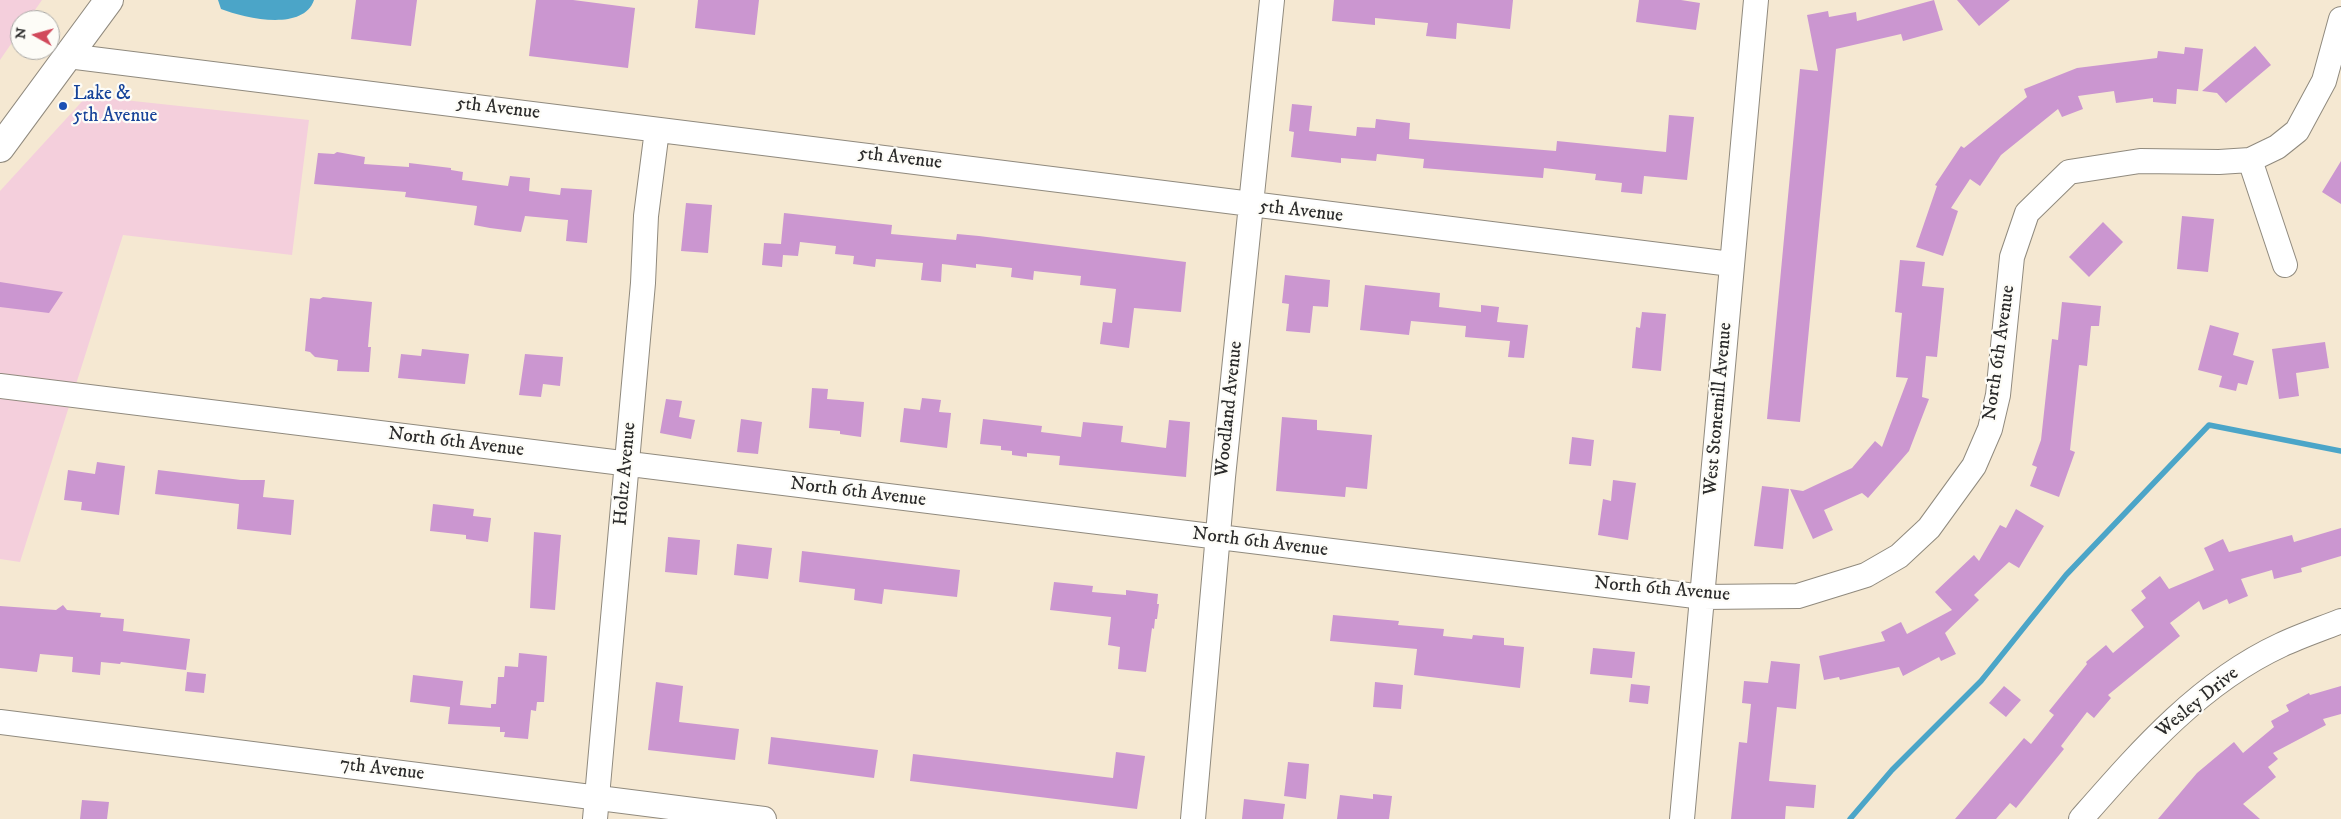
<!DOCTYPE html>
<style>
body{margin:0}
#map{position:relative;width:2341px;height:819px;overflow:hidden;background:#f5e8d2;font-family:"IM FELL DW Pica",serif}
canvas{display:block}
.north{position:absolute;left:10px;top:10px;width:50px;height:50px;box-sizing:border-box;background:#fdfcf7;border:1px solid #a9a8a5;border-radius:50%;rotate:277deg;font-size:14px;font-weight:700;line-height:20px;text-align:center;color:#2b2b2b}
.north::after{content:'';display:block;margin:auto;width:18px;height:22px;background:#d1495b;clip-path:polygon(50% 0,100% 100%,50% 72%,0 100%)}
</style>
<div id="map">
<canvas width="2341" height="819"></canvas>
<div class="north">N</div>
</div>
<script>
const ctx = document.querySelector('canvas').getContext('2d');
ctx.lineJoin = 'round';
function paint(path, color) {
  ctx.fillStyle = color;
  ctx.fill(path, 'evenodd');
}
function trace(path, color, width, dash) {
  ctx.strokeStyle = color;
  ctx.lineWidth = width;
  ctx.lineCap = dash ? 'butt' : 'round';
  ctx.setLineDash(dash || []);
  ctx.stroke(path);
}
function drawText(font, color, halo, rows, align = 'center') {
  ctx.font = font + ' "IM FELL DW Pica",serif';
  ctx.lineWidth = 4.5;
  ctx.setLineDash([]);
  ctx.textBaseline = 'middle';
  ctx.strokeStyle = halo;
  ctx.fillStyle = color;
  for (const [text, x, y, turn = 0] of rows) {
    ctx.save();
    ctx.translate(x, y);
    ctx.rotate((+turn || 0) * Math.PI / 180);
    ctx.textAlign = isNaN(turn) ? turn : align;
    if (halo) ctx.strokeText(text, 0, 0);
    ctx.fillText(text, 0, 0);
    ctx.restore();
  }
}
const built = new Path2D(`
 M0,0H42L28,20H20V31L0,60Z
 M87,96L309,120L292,255L123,235L20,562L0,559V191Z`);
const water = new Path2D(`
 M218,0H314C303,32 244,18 221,9Z`);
const stream = new Path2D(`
 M1850,819L1892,770L1981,681L2066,575L2209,425L2341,451`);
const building = new Path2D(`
 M356,0H417L411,46L351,39Z
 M536,0H573L635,8L628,68L529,56Z
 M698,0H759L755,35L695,28Z
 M1334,0H1513L1510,29L1457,23L1456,39L1426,36L1428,23L1375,18V25L1332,21Z
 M1639,0H1681L1700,3L1696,30L1636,22Z
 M1934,0L1943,30L1903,41L1901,34L1836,49L1800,422L1767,419L1800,69L1818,71L1807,15L1828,11L1829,17L1856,12L1857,21Z
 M1957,0H2010L1979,26Z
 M2255,46L2271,65L2226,103L2217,93L2202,91Z
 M2185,47L2203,49L2198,91L2177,89L2176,104L2153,102V98L2116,103L2114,91L2078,96L2083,109L2062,117L2058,109L2001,155L1980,186L1970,179L1951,208L1958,211L1943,256L1916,247L1937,186L1935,185L1961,146L1964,148L2027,97L2024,89L2077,68L2157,58L2158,51L2184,54Z
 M1292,104L1312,106L1309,131L1356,136L1357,127L1375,128L1376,119L1410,123L1409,139L1556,151L1557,141L1666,152L1669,115L1694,117L1687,180L1644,176L1642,194L1621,192L1622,183L1595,180L1596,174L1544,168L1543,178L1423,168L1424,159L1377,154L1376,161L1341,158V163L1291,157L1294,132L1289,131Z
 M337,152L365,157L364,164L409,167V163L451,168V170L463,172L462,180L508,186L510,176L530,178L529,191L560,195L561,188L592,190L587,243L566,241L568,220L525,216L521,232L490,228L474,225L477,206L405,197L406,192L314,184L318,153L334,154Z
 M2341,161V204L2322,192Z
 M686,203L712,205L708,253L681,251Z
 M784,213L892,225L891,234L956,240L957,234L979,236L1186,262L1181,312L1134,308L1129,348L1100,344L1103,322L1112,323L1116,289L1080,285L1081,276L1034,271L1033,280L1011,277L1012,268L976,264V268L942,264L941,282L921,280L923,263L876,259L875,267L853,264L854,256L835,254L836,246L800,242L798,256L783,255L782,267L762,265L764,243L781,244Z
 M2182,216L2214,219L2208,272L2177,269Z
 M2103,222L2123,242L2089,277L2069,257Z
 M1900,260L1925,262L1922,286L1944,288L1937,357L1926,356L1922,397L1929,399L1909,451L1868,498L1862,493L1824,510L1833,530L1813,539L1790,489L1803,491L1852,468L1875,441L1882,447L1908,378L1896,377L1902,313L1895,312Z
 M1285,275L1330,280L1328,307L1313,306L1310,333L1286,331L1289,304L1282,303Z
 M0,282L63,292L49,313L0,307Z
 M1365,285L1440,293L1439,307L1481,312V305L1499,307L1497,322L1528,325L1524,358L1508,357L1510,341L1465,337L1466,326L1411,321L1409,335L1360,330Z
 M323,297L372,302L368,347H371L369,372L337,371L338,360L315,357L310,352L305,351L310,298L320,299Z
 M2062,302L2101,306L2099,326H2091L2087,366L2079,365L2070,450L2075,452L2059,497L2030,486L2037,467L2032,465L2041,440L2052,339L2058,340Z
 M1642,312L1666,314L1661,371L1632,368L1636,327L1640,328Z
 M2210,325L2239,333L2233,355L2254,361L2247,385L2238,383L2236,391L2219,387L2222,376L2198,370Z
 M2325,342L2329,368L2296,373L2299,396L2279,399L2272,349Z
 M422,349L469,354L465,384L398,378L401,354L421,356Z
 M525,354L563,357L560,386L543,384L541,397L519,395Z
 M812,388L828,389L827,399L864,402L861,437L840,434V431L809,428Z
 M922,398L941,400L939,412L951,413L947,448L900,442L904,408L920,410Z
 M666,399L682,401L679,417L695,420L691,439L660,433Z
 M1282,417L1317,420V430L1372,435L1367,489L1346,487L1345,497L1276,491Z
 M741,419L762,422L758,454L737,452Z
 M983,419L1042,426L1041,432L1081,437L1083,422L1123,426L1121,442L1166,448L1169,420L1190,422L1186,477L1059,465L1060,456L1027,453V457L1012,455V451L1001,450V446L980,444Z
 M1572,437L1594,440L1591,466L1569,464Z
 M97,462L125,466L119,515L81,510L82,502L64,500L68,470L95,474Z
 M158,470L241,480H265L263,497L294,500L291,535L237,529L239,504L155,494Z
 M1613,480L1636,483L1628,540L1598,535L1603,499L1611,501Z
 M1762,486L1789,489L1783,549L1754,546Z
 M433,504L474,509L473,516L491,518L488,542L466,539V535L430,531Z
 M2016,509L2044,526L2019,568L2009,562L1974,595L1979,600L1945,633L1956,654L1941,661L1939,657L1903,676L1899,667L1840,680L1839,677L1824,680L1819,656L1885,641L1881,632L1901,622L1907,634L1952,610L1935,592L1974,555L1979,561L2000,525L2006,528Z
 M2341,528V556L2301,568L2302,572L2274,579L2272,570L2241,579L2248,596L2229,604L2227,599L2203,610L2199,601L2170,623L2180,636L2108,695L2111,698L2094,718L2087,712L2061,746L2064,749L2016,808L2010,803L1996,819H1955L2024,738L2031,744L2054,715L2049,711L2087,664L2086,662L2106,645L2113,653L2144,627L2131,610L2146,598L2141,591L2160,576L2169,589L2214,570L2204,548L2223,539L2229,552L2292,535L2294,542Z
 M534,532L561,535L555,610L530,608Z
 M668,537L700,540L697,575L665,572Z
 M737,544L772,548L768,579L734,575Z
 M802,551L960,570L957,597L884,589L882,604L854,600L855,589L799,582Z
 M1054,582L1093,586L1092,592L1126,595V590L1158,594L1157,604H1159L1157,619H1155L1154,629L1152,628L1146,672L1118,669L1120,647L1108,645L1111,617L1050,610Z
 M63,605L67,610L101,613L100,617L124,619L123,631L190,639L186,670L121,662L120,664L101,662L100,675L72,672L73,657L40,654L37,672L0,668V606L56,610Z
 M1333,615L1399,621L1398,625L1444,629L1443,636L1472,639L1473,635L1504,638V645L1524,647L1520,688L1414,675L1417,649L1330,641Z
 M1593,648L1635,652L1632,678L1590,674Z
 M519,653L547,656L544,702H537L536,711L531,710L528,739L504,737L505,732H500V727L448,724L450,707L410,702L413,675L463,681L460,705L491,708V704H496L498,677H504L505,666L518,667Z
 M1771,661L1800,664L1796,709L1777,707L1769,781L1816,785L1814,808L1786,806L1785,819H1731L1739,742L1747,743L1751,704L1742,703L1744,681L1768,683Z
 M187,672L206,674L204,693L185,691Z
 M656,682L683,686L679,722L739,729L735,760L648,750Z
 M1375,682L1403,685L1401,709L1373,707Z
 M1631,684L1650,686L1648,704L1629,702Z
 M2004,686L2021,700L2006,717L1989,703Z
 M2341,686V714L2323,719L2326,725L2273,753L2278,759L2268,767L2276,777L2243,804L2260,819H2158L2197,773L2234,742L2243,753L2274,727L2271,721L2289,711L2286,705L2309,693L2310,695Z
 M771,737L878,750L874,778L768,764Z
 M1116,752L1145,756L1137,809L910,781L913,754L1113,778Z
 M1288,762L1309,764L1306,799L1284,796Z
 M1373,794L1392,796L1389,819H1337L1340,795L1373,799Z
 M1244,799L1285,804L1283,819H1242Z
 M82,800L109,802L107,819H80Z`);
const minor = new Path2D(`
 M68,56L1731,264
 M2250,160L2285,265
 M0,386L1703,597L1798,596L1866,575L1899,556L1929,528L1974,466L1990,429L1998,395L2012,257L2027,213L2069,172L2140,161L2219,162L2250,160L2277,147L2297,131L2324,81L2341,19
 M0,722L764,819
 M595,819L643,283L646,216L657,130
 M1193,819L1223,477L1272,0
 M1682,819L1756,0
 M2081,819C2139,753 2199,683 2281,645C2300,636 2321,629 2341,621`);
const primary = new Path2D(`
 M0,148L109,0`);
const markers = [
 [63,106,5,"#1a4fb4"]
];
const transitNames = [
 ["Lake &",73,95],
 ["5th Avenue",73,117]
];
const streetNames = [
 ["5th Avenue",498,109,7],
 ["5th Avenue",900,159,7],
 ["5th Avenue",1301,212,7],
 ["North 6th Avenue",2000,353,-82],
 ["Woodland Avenue",1230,409,-84],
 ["West Stonemill Avenue",1719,409,-85],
 ["North 6th Avenue",456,443,7],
 ["Holtz Avenue",626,474,-85],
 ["North 6th Avenue",858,493,7],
 ["North 6th Avenue",1260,543,7],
 ["North 6th Avenue",1662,590,5],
 ["Wesley Drive",2198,703,-39],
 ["7th Avenue",382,770,7]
];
paint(built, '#f4cfdc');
paint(water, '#4ba5c8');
trace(stream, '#4ba5c8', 5.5);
paint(building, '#cb96d0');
trace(minor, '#908a7e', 26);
trace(primary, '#908a7e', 30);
trace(minor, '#fff', 24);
trace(primary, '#fff', 28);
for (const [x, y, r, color] of markers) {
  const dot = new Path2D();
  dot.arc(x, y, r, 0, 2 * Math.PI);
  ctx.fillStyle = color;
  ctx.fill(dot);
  trace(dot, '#fdfcf7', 2);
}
drawText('19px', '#164399', '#fdfcf7', transitNames, 'left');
drawText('19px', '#2b2b2b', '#fdfcf7', streetNames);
</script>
